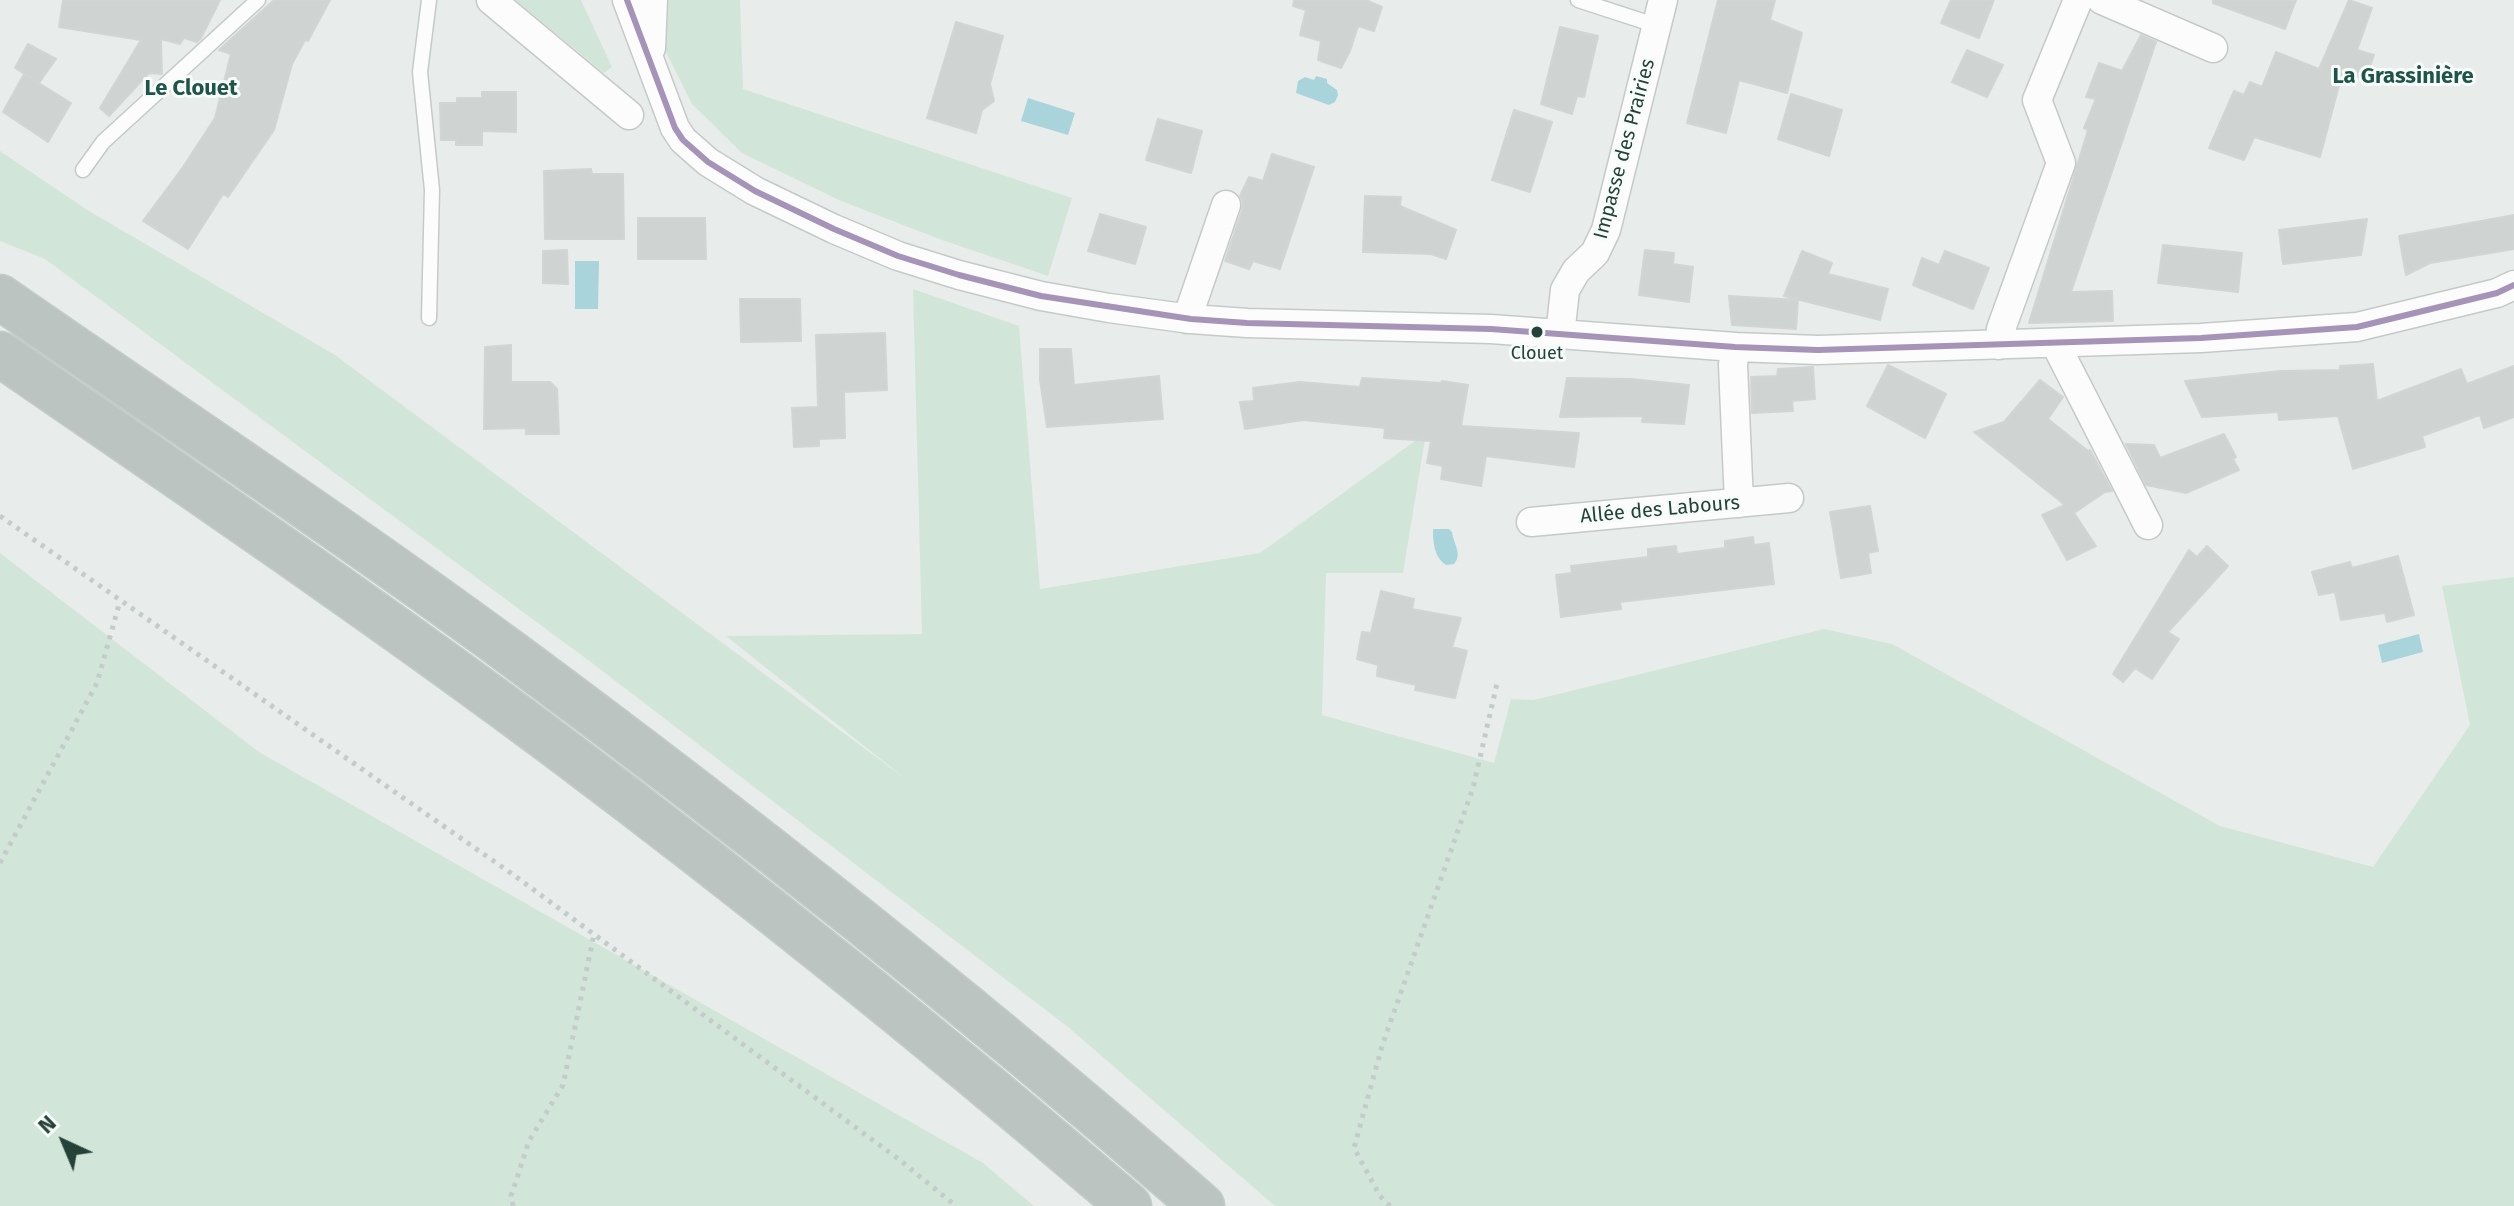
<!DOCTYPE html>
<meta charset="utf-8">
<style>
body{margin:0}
#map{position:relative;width:2514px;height:1206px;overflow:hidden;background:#e8edeb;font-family:"Fira Sans",sans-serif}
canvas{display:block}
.north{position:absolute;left:24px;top:1102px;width:80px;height:80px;-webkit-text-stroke:6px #f7fbf9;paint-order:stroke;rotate:316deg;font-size:22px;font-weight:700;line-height:32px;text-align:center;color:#24423a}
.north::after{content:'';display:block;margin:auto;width:28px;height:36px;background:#24423a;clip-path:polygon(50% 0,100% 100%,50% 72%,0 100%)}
</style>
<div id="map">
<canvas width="2514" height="1206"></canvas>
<div class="north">N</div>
</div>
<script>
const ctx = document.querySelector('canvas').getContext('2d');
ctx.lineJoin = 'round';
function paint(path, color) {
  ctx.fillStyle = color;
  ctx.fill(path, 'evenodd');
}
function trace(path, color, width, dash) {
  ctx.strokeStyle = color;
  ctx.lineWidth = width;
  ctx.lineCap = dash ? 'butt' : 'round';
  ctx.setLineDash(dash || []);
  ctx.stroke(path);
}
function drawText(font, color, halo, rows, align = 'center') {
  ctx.font = font + ' "Fira Sans",sans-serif';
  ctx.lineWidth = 6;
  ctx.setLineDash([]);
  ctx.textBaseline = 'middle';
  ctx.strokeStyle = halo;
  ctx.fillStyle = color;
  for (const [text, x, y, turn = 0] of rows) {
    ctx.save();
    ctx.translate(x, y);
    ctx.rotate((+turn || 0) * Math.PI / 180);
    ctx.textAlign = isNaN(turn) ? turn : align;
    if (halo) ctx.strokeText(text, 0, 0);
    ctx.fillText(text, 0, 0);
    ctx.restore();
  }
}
const green = new Path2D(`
 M515,0H581L612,67L604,73Z
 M662,0H740L743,89L1072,198L1048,276L942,240L841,201L742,153L692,104L666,52Z
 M0,151L89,211L335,355L907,780L726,636L922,634L913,289L1019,326L1040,589L1260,553L1426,433L1403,573H1326L1322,715L1494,763L1511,699L1534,700L1824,629L1892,644L2220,826L2373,867L2470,725L2442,586L2514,577V1206H1275L1068,1027L592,663L45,259L0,241Z
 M0,553L259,752L983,1163L1034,1206H0Z`);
const water = new Path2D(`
 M1316,76L1327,79V83L1337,90L1338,95L1335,102L1329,105L1296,93L1298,81L1305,77L1314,80Z
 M1028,98L1075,113L1068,135L1021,121Z
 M575,261H599L598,309H575Z
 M1433,529H1449L1452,532C1453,543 1463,554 1454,564L1446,565C1434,557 1433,542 1433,529Z
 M2419,634L2423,652L2382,663L2378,645Z`);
const building = new Path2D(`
 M63,0H220L201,38L197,42L184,38L180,44L161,39L162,74L149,73L109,116L100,108L141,40L59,27Z
 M274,0H330L308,41L305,40L292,64L274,130L228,197L223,194L188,249L143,221L183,167L215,118L231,54L219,50Z
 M1294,0H1366L1382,7L1374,31L1358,26L1350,51L1341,68L1318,60L1321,41L1300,35L1306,10L1293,6Z
 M1718,0H1775L1770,20L1802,33L1787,93L1739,80L1726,133L1687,123Z
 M1951,0H1994L1979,38L1941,23Z
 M2213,0H2296L2285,29L2213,3Z
 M2349,0L2372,8L2357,50L2374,55L2366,78L2342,74L2320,157L2254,137L2244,160L2209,148L2234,91L2244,95L2250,82L2262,87L2276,52L2319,69Z
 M956,22L1003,36L990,84L994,101L982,110L976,133L927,118Z
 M1560,27L1598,36L1584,97L1577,96L1572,114L1541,104Z
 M2141,35L2156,42L2071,292L2112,291L2113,321L2029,323L2088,130L2084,128L2096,99L2086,97L2099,63L2122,71Z
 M28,44L56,59L39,83L15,68Z
 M1967,50L2003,65L1987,97L1952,82Z
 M24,74L71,103L48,142L3,112Z
 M482,92H516V132L482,131V145H456V140H441L440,103H457V98H482Z
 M1791,94L1842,110L1829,156L1778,139Z
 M1514,110L1552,122L1530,192L1492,180Z
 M1158,119L1202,131L1191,173L1146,160Z
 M1272,154L1314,167L1280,269L1253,261L1249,269L1225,261L1242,210L1243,202L1240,196L1249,177L1263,181Z
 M591,169L592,174H623L624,239H545L544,171Z
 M1365,196L1401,197L1400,206L1456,230L1446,259L1431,254L1363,252Z
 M1100,214L1146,227L1135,264L1088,251Z
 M2514,215V249L2430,263L2406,275L2399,236Z
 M638,218H705L706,259H638Z
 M2367,219L2361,255L2283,264L2279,230Z
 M2163,245L2242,253L2238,292L2158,283Z
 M567,250L568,284L543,283V251Z
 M1645,250L1674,253L1673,264L1693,267L1689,302L1639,295Z
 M1802,251L1832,263L1828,274L1888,289L1880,320L1784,296Z
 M1945,251L1989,268L1973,309L1913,285L1922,258L1939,265Z
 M1729,296L1798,300L1796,329L1732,325Z
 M740,299H800L801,341L741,342Z
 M885,333L887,390L844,392L845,438L819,439V446L794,447L792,408L818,407L816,335Z
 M511,345V382H550L557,389L559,434H526V428L484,429L485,347Z
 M1040,349H1071L1074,385L1159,376L1163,419L1047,427L1040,380Z
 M2373,364L2377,401L2461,369L2467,384L2514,366V417L2484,428L2480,415L2422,436L2425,447L2353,469L2338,416L2279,420L2278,412L2202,417L2185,381L2281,371L2340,370V366Z
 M1888,365L1946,394L1925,438L1867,406Z
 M1813,367L1815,399L1792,401L1793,411L1752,413L1751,377L1777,376L1778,369Z
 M1362,378L1441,383L1442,381L1468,385L1461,426L1579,433L1574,467L1486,456L1481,486L1441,479L1443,466L1427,463L1431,441L1384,438L1385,428L1303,420L1245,429L1240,402L1254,401L1253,388L1300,382L1360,387Z
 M1567,378L1631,379L1689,385L1684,424L1642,422L1643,416L1560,417Z
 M2040,380L2063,397L2048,419L2088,451L2090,450L2112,491L2105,492L2074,513L2096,546L2067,560L2042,515L2065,505L1974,432L2004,422Z
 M2224,434L2236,457L2233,459L2239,470L2186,493L2146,485L2126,444L2154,445L2160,458Z
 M1870,506L1878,551L1868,553L1871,573L1841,578L1830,512Z
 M1753,537L1754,545L1769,543L1774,584L1620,602L1621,609L1561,617L1556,575L1572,573L1571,566L1648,557V549L1676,546L1677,554L1725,548V541Z
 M2207,546L2228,566L2168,632L2179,639L2152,679L2135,668L2123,682L2113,674L2189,550L2197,557Z
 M2398,556L2414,615L2387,622L2385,613L2341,620L2335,592L2319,595L2312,572L2350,562L2352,568Z
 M1381,591L1414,599L1412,609L1461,618L1452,647L1467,651L1455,698L1415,690L1416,685L1377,676L1378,665L1357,659L1362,632L1371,633Z`);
const path = new Path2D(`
 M0,516L515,876L901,1161L956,1206
 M0,863L97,683L120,601
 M513,1206L511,1196L529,1141L563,1085L594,934
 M1390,1206L1380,1196L1354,1148L1382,1046L1473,788L1498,679`);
const lane = new Path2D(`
 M429,0L420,72L432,190L429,318
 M1578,0L1658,26
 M83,170L103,142L258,0`);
const street = new Path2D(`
 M491,0L629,115
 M627,0L675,128L683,140L708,162L755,191L834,229L898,256L959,275L1041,296L1109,308L1191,319L1247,323L1491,329L1735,347L1818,350L2201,338L2357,327L2497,293L2514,285
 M2102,0L2213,48
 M651,48L653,0
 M1187,319L1226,205
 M1560,335L1565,290L1576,271L1595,253L1606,230L1663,0
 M2055,343L2148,525
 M1999,345L2001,329L2061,163L2037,100L2078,0
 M1735,347L1733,365L1739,503
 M1531,522L1789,498`);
const highway = new Path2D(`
 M0,297C170,415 343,529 510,652C748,828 980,1012 1202,1206
 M0,354C187,483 376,611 558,747C754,894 944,1047 1129,1206`);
const bus1 = new Path2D(`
 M627,0L675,128L683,140L708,162L755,191L834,229L898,256L959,275L1041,296L1191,319L1247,323L1491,329L1735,347L1818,350L2201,338L2357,327L2497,293L2514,285`);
const markers = [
 [1537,332,7,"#24423a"]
];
const busNames = [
 ["Clouet",1537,354]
];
const streetNames = [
 ["Impasse des Prairies",1625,149,-75],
 ["Allée des Labours",1660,510,-5]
];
const neighbourhoodNames = [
 ["La Grassinière",2403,77],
 ["Le Clouet",191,89]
];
paint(green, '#d1e6d8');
paint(water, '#a9d4db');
paint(building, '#cfd4d2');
trace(building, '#d1d6d4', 2);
trace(lane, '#c5cac8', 17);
trace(street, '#c5cac8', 31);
trace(highway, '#c3ccc9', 47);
trace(path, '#c3ccca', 5, [4, 6]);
trace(lane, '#fcfcfc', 14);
trace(street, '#fcfcfc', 28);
trace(highway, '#bcc4c2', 44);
trace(bus1, '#a594b8', 6);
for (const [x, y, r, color] of markers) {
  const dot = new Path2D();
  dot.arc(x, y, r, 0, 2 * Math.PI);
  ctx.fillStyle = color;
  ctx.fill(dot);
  trace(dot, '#f7fbf9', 3);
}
drawText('18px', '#24423a', '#f7fbf9', busNames);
drawText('20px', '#24423a', '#f7fbf9', streetNames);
drawText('bold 22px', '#1f5548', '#f7fbf9', neighbourhoodNames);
</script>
